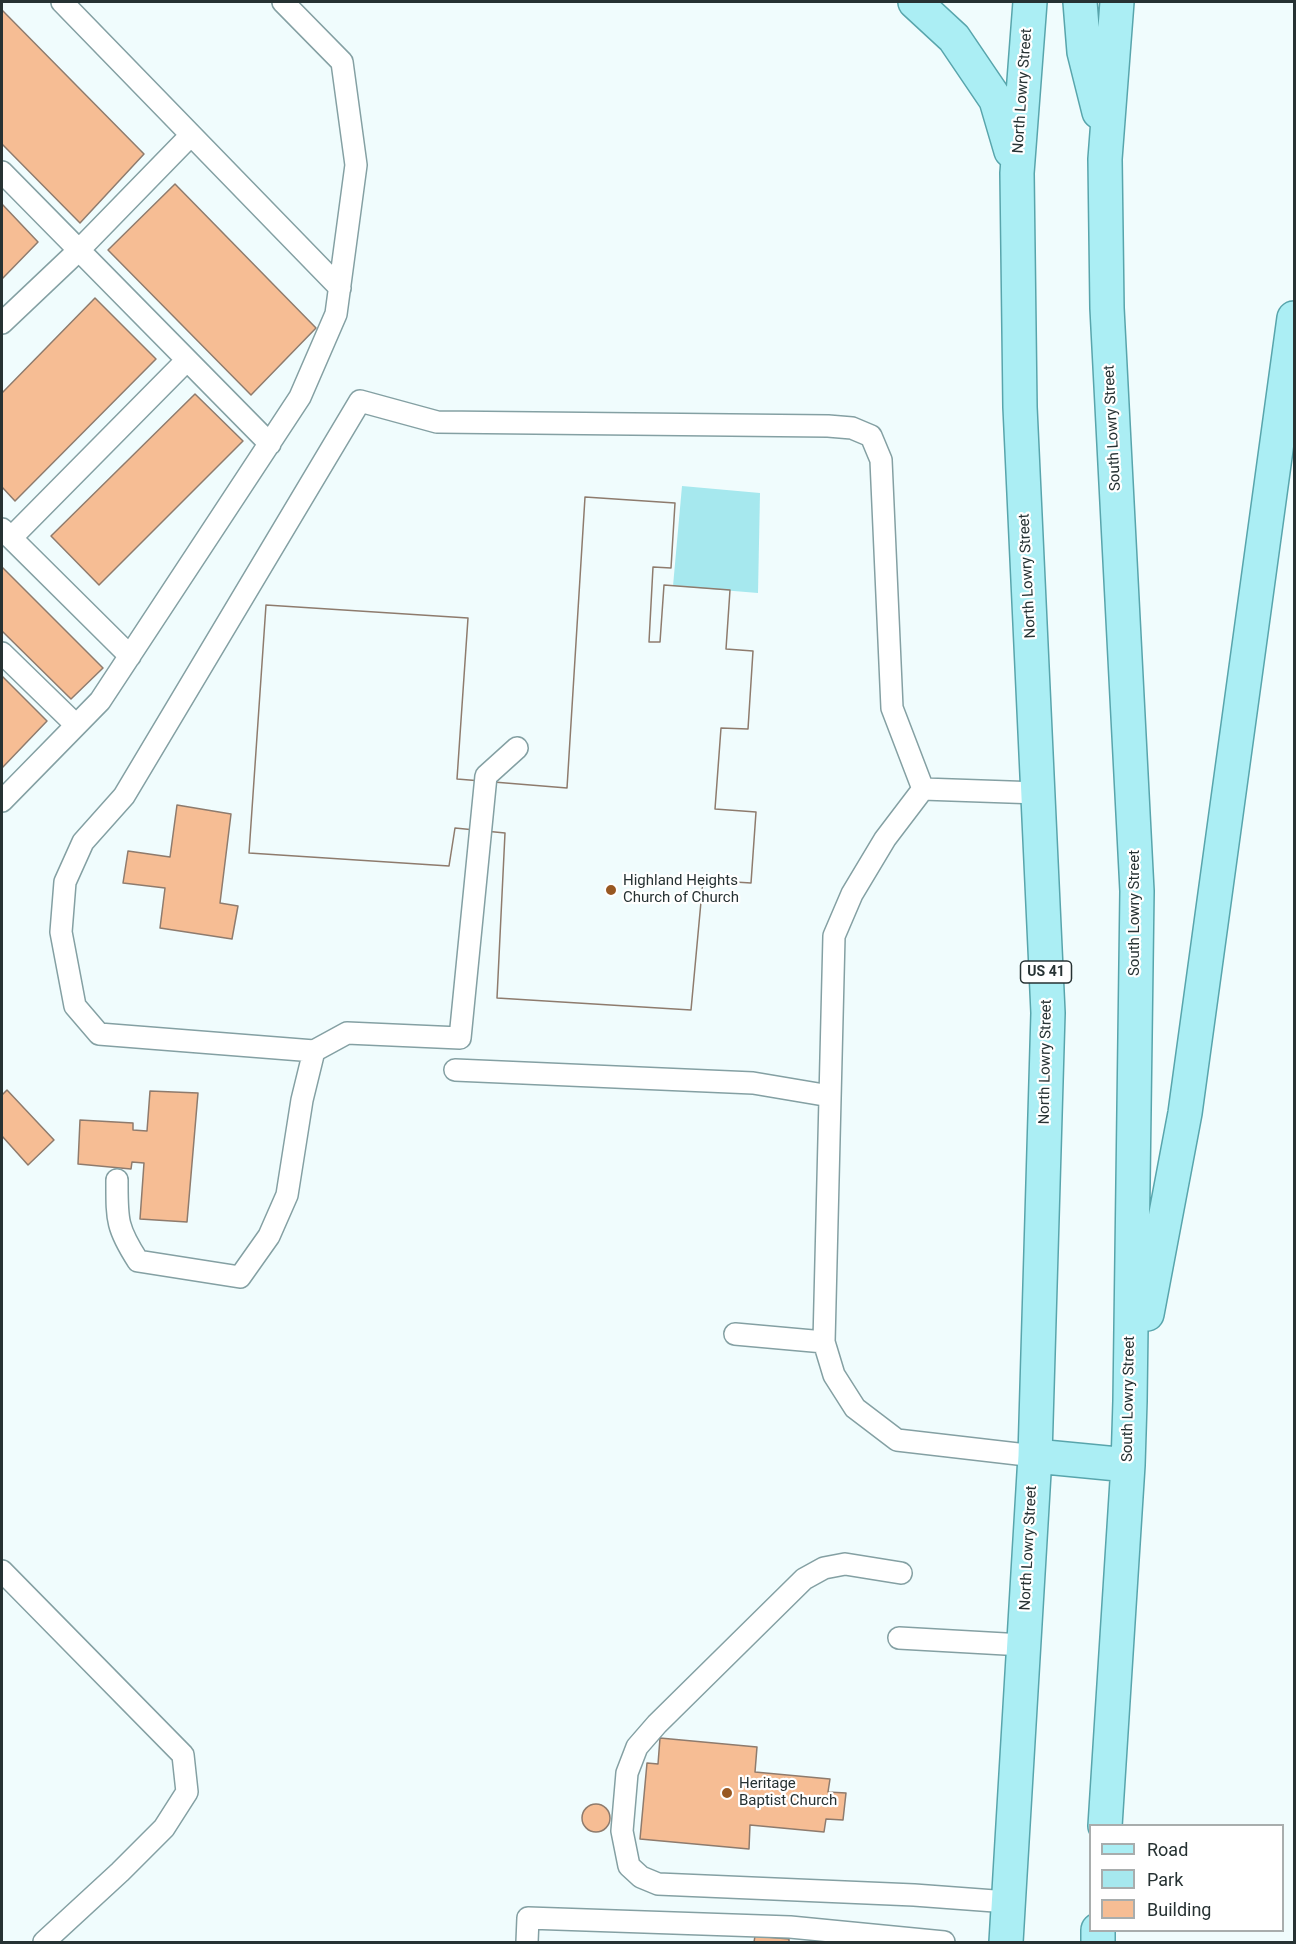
<!DOCTYPE html>
<style>
body{margin:0}
#map{position:relative;width:1296px;height:1944px;overflow:hidden;background:#f0fcfd;font-family:Roboto,sans-serif}
canvas{display:block}
.frame{position:absolute;inset:0;border:3px solid #263233;pointer-events:none}
.legend{position:absolute;left:1089px;top:1824px;width:195px;height:108px;box-sizing:border-box;background:#fff;border:2px solid #a8adad;margin:0;padding:8px 10px;list-style:none;font-size:18px;color:#263233}
.legend li{display:flex;align-items:center;gap:12px;height:30px}
.legend b{width:30px;border:2px solid #a8adad}
</style>
<div id="map">
<canvas width="1296" height="1944"></canvas>
<div class="frame"></div>
<ul class="legend">
<li><b style="height:8px;background:#abeef4"></b>Road</li>
<li><b style="height:16px;background:#a6e8ee"></b>Park</li>
<li><b style="height:16px;background:#f6bd94"></b>Building</li>
</ul>
</div>
<script>
const ctx = document.querySelector('canvas').getContext('2d');
ctx.lineJoin = 'round';
function paint(path, color) {
  ctx.fillStyle = color;
  ctx.fill(path, 'evenodd');
}
function trace(path, color, width, dash) {
  ctx.strokeStyle = color;
  ctx.lineWidth = width;
  ctx.lineCap = dash ? 'butt' : 'round';
  ctx.setLineDash(dash || []);
  ctx.stroke(path);
}
function drawText(font, color, halo, rows, align = 'center') {
  ctx.font = font + ' Roboto,sans-serif';
  ctx.lineWidth = 4.5;
  ctx.setLineDash([]);
  ctx.textBaseline = 'middle';
  ctx.strokeStyle = halo;
  ctx.fillStyle = color;
  for (const [text, x, y, turn = 0] of rows) {
    ctx.save();
    ctx.translate(x, y);
    ctx.rotate((+turn || 0) * Math.PI / 180);
    ctx.textAlign = isNaN(turn) ? turn : align;
    if (halo) ctx.strokeText(text, 0, 0);
    ctx.fillText(text, 0, 0);
    ctx.restore();
  }
}
const green = new Path2D(`
 M682,486L760,493L758,593L673,586Z`);
const building = new Path2D(`
 M2,10L144,154L80,223L2,144Z
 M175,184L316,328L251,395L108,250Z
 M2,204L38,242L2,279Z
 M95,298L156,359L15,501L2,487V393Z
 M195,394L243,441L99,585L51,536Z
 M585,497L675,503L671,568L653,567L649,642H660L664,585L730,590L726,649L753,651L748,729L721,728L715,809L756,812L751,883L703,880L691,1010L497,998L505,833L455,828L449,866L249,853L266,605L468,618L457,779L567,788Z
 M585,497L675,503L671,568L653,567L649,642H660L664,585L730,590L726,649L753,651L748,729L721,728L715,809L756,812L751,883L703,880L691,1010L497,998L505,833L455,828L449,866L249,853L266,605L468,618L457,779L567,788Z
 M2,567L103,668L71,699L2,631Z
 M2,676L47,721L2,768Z
 M177,805L231,814L220,903L238,906L232,939L160,928L165,888L123,883L128,851L170,857Z
 M7,1090L54,1140L28,1165L2,1136V1095Z
 M150,1091L198,1093L187,1222L140,1219L144,1163L132,1162L131,1169L78,1164L80,1120L133,1123V1130L147,1131Z
 M660,1738L757,1747L755,1772L830,1779L828,1792L846,1793L843,1820L826,1819L824,1832L750,1825L749,1849L640,1839L647,1763L658,1764Z
 M582 1818a14 14 0 1 1 28 0a14 14 0 1 1-28 0Z
 M755,1936L789,1939V1942H754Z`);
const service = new Path2D(`
 M62,2L340,288
 M2,172L270,444
 M2,323L79,250L191,135
 M2,529L130,656
 M11,538L187,360
 M2,653L76,725
 M517,748L486,776L460,1038L347,1033L314,1051L99,1034L75,1006L61,932L65,882L83,842L124,796L360,401L437,422L828,426L852,428L871,436L881,460L892,708L923,789
 M923,789L885,839L852,894L834,936L824,1342L834,1375L855,1408L897,1440L1035,1456
 M923,789L1038,793
 M2,801L100,701L300,397L336,314L356,165L342,62L283,2
 M455,1070L753,1083L830,1096
 M117,1180C117,1219 116,1227 138,1261L240,1277L269,1236L287,1195L302,1100L314,1051
 M735,1334L824,1342
 M2,1571L183,1755L187,1792L164,1828L120,1872L44,1942
 M901,1573L845,1564L824,1568L804,1579L657,1724L637,1747L627,1773L622,1831L629,1866L641,1877L658,1884L914,1895L1008,1902
 M899,1638L1023,1645
 M527,1942L528,1918L790,1927L944,1942`);
const primary = new Path2D(`
 M915,2L954,38L996,100L1011,151
 M1080,2L1084,52L1099,112
 M1147,1314L1185,1113L1294,318
 M1035,1456L1128,1465
 M1105,1826L1128,1465L1130,1401L1137,891L1107,308L1105,159L1117,2
 M1006,1942L1035,1456L1048,1013L1020,407L1017,173L1030,2
 M1098,1942V1930`);
const markers = [
 [611,890,6,"#985822"],
 [727,1793,6,"#985822"]
];
const shields = [
 [1046,972,51]
];
const shieldNames = [
 ["US 41",1046,972]
];
const streetNames = [
 ["North Lowry Street",1023,91,-86],
 ["South Lowry Street",1113,428,-93],
 ["North Lowry Street",1028,576,-93],
 ["South Lowry Street",1135,913,-90],
 ["North Lowry Street",1046,1062,-89],
 ["South Lowry Street",1129,1399,-89],
 ["North Lowry Street",1029,1548,-87]
];
const poiNames = [
 ["Highland Heights",623,881],
 ["Church of Church",623,898],
 ["Heritage",739,1784],
 ["Baptist Church",739,1801]
];
paint(green, '#a6e8ee');
paint(building, '#f6bd94');
trace(building, '#8e7b6d', 1.5);
trace(service, '#84a0a3', 24);
trace(primary, '#58a5ac', 36);
trace(service, '#fff', 21);
trace(primary, '#abeef4', 33);
for (const [x, y, r, color] of markers) {
  const dot = new Path2D();
  dot.arc(x, y, r, 0, 2 * Math.PI);
  ctx.fillStyle = color;
  ctx.fill(dot);
  trace(dot, '#fff', 2);
}
for (const [x, y, w] of shields) {
  const box = new Path2D();
  box.roundRect(x - w / 2, y - 11, w, 22, 4.5);
  ctx.fillStyle = '#fff';
  ctx.fill(box);
  trace(box, '#263233', 1.5);
}
drawText('bold 14px', '#263233', null, shieldNames);
drawText('15px', '#263233', '#fff', streetNames);
drawText('15px', '#263233', '#fff', poiNames, 'left');
</script>
